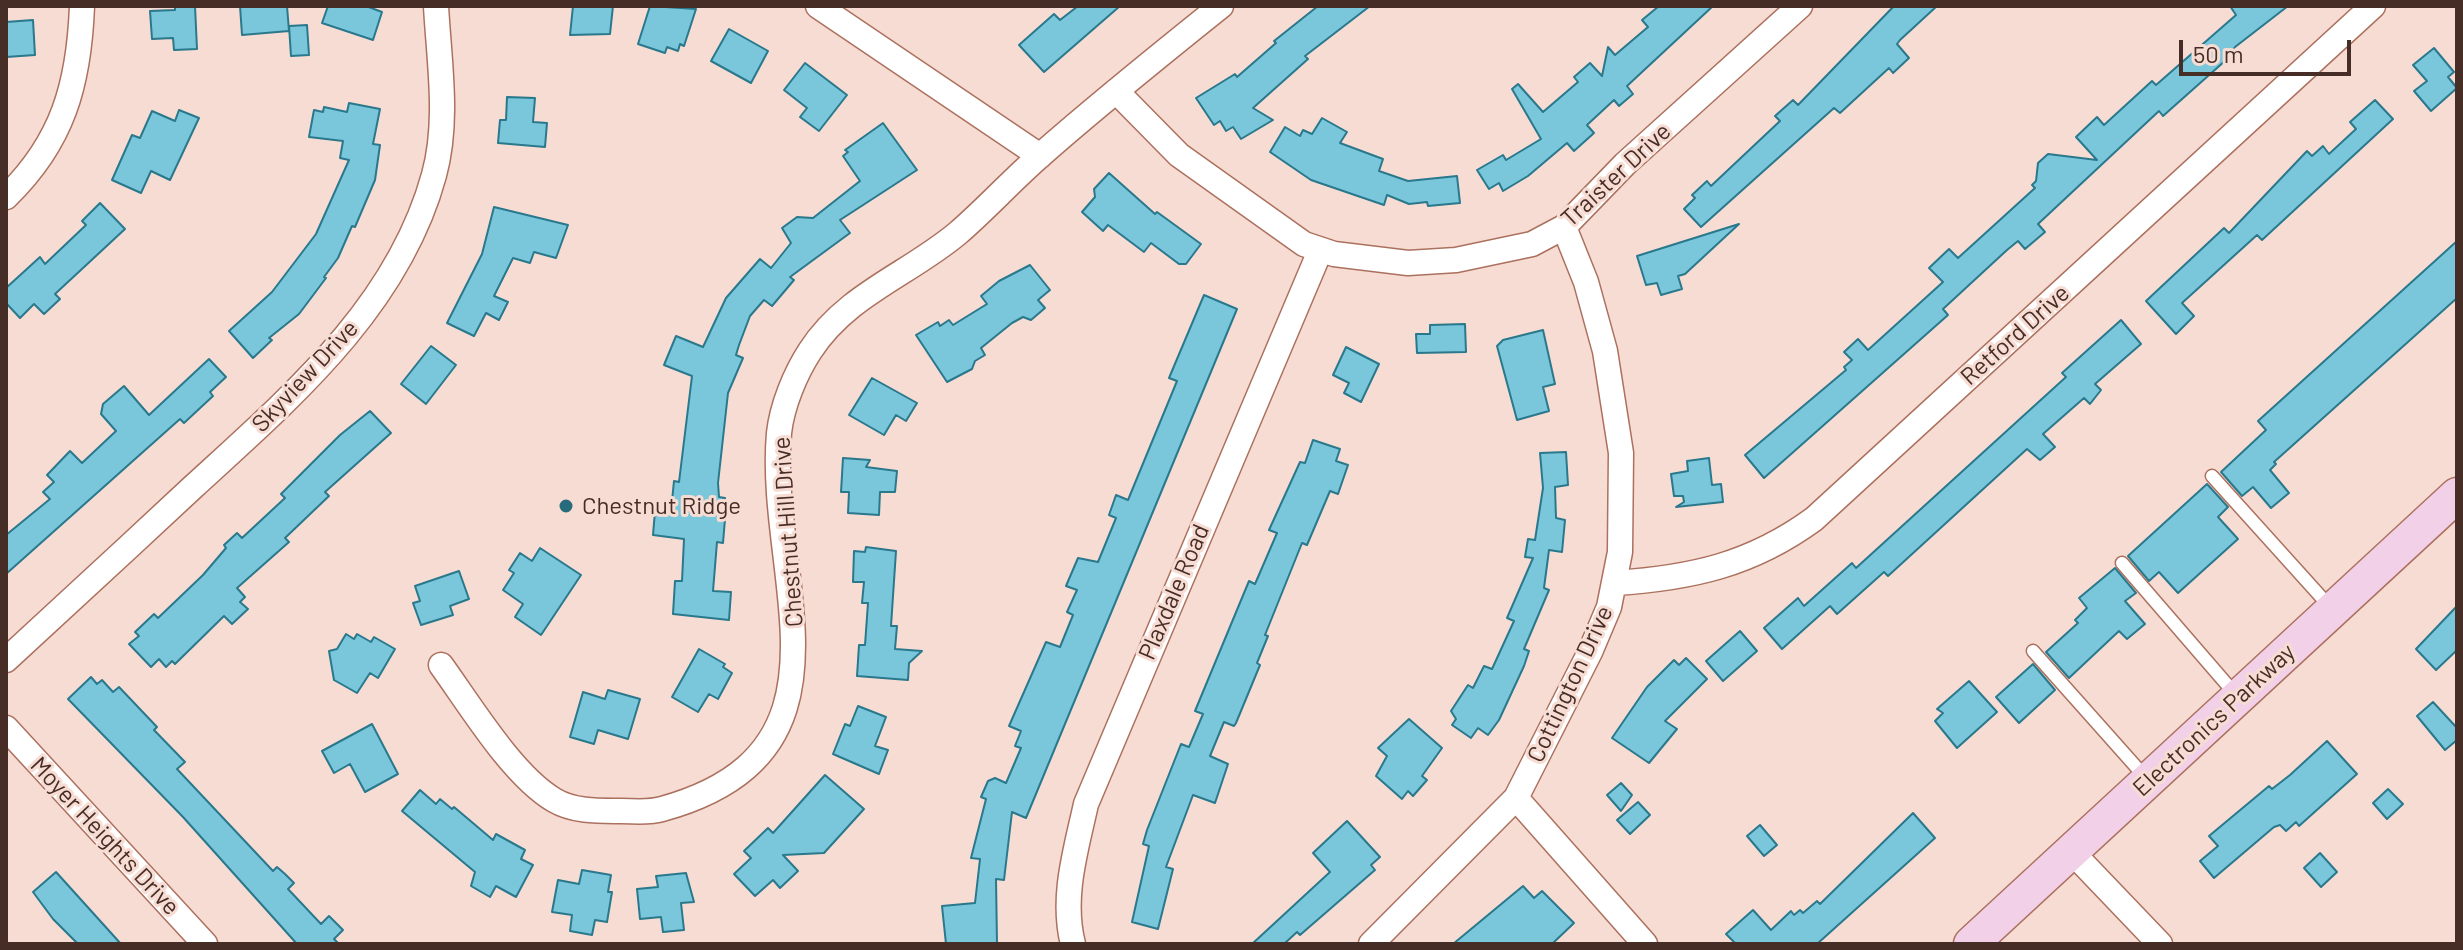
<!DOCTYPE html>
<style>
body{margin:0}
#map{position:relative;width:2463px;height:950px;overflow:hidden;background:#f7dcd3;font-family:Barlow,sans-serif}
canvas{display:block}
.frame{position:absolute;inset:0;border:8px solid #462d25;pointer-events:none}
.scale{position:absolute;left:2179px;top:40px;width:172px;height:36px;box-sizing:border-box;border:4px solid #462d25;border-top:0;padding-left:10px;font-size:24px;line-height:28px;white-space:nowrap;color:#462d25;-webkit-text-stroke:6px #f7dcd3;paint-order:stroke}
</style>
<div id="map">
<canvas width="2463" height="950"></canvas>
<div class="frame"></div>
<div class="scale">50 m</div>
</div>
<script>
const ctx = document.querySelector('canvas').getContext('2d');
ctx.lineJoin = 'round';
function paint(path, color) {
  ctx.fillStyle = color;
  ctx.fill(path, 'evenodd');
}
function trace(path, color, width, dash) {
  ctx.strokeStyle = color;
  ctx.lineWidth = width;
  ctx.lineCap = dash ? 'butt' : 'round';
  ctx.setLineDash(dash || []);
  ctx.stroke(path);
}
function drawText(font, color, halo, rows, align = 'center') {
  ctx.font = font + ' Barlow,sans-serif';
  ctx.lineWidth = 6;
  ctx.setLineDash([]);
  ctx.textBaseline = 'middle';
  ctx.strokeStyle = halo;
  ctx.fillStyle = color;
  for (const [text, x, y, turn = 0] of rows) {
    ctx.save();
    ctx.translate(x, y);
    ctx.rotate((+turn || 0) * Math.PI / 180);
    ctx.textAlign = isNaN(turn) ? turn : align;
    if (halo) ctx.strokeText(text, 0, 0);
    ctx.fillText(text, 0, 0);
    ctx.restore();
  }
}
const building = new Path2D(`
 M175,6H195L197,49L174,50L173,38L152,39L150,11L175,10Z
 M240,6H287L289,31L242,35Z
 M328,6H366L382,12L373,40L322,23Z
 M573,6H613L610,34L570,35Z
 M650,6L696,9L684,46L680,44L678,51L667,47L665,53L638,44Z
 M1078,6H1120L1044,72L1019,45L1054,14L1060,20Z
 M1318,6H1370L1305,56L1308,59L1253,108L1273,120L1241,139L1233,127L1226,131L1220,121L1214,125L1196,98L1235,74L1237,77L1276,43L1274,41Z
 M1659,6H1713L1627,86L1633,94L1619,106L1614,100L1587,125L1594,133L1574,151L1567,143L1528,176L1503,191L1499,183L1489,189L1477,170L1503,155L1506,160L1541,139L1512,89L1518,84L1543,112L1578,82L1574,77L1590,63L1602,76L1608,47L1615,55L1648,27L1642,20Z
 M1894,6H1937L1900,40L1897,44L1909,58L1893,73L1889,68L1840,113L1834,108L1701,227L1684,209L1695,198L1692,195L1707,181L1711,186L1780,121L1775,116L1793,100L1798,105Z
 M2230,6H2288L2235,47L2226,60L2163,116L2159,111L2038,224L2045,232L2025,249L2018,241L2007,250L1943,309L1948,315L1764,478L1745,455L1846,370L1844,367L1852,360L1844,352L1858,339L1868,350L1943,282L1929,268L1949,249L1958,258L2035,188L2032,185L2036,181L2038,163L2048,154L2097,160L2076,137L2097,117L2104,125L2152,81L2156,85L2236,15Z
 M33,20L35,55L6,57V22Z
 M307,25L309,55L291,56L289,26Z
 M729,29L768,51L751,83L711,61Z
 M2434,48L2454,72L2448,77L2457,88L2431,111L2414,91L2427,81L2413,65Z
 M805,63L847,95L819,131L800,117L807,108L784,90Z
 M507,97L535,98L533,122L547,123L545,147L498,143L500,120H506Z
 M2375,100L2393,119L2262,240L2257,235L2182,303L2194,316L2176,334L2146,301L2224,228L2229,233L2307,151L2312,156L2323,146L2329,154L2356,129L2350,122Z
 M349,103L380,109L373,144L380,145L375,180L355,227L352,226L338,258L324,277L326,278L299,314L269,338L272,340L253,358L229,331L272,292L316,234L349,160L340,158L343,141L309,137L314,110L323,112L324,107L347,112Z
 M179,110L199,118L170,180L151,171L141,193L112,180L132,135L140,138L152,111L175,121Z
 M1322,118L1347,132L1340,143L1383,159L1379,171L1408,181L1457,176L1460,203L1428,206L1427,202L1409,204L1387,195L1384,205L1311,180L1270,152L1285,127L1300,136L1303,130L1312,134Z
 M883,123L917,170L840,220L850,233L790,277L794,280L772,306L764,300L750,316L739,345L736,355L743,358L728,393L718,483L719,497L725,498V519L723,543L717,542L713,591L731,592L729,620L673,614L675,581H682L684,539L653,535L655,511H671L674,481L679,482L692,376L664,365L676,336L703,347L726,298L760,259L771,268L791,243L782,228L797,217L813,218L860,181L843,156L848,152L845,150Z
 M1109,173L1155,214L1157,212L1201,244L1186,264H1179L1151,243L1144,252L1108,225L1103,231L1082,212L1095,197L1094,189Z
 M100,203L125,229L55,294L60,299L44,314L34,304L20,318L6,303V288L40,257L45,264L86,225L82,221Z
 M494,207L568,225L556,258L534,252L530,263L513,258L494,296L508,302L499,320L486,313L474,336L447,323L482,254Z
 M1739,224L1685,274L1678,276L1682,289L1661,295L1657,283L1646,285L1637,256Z
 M2457,241V298L2274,462L2276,464L2270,470L2289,493L2271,508L2253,487L2242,496L2221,472L2266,430L2258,421Z
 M1030,265L1050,290L1038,300L1045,308L1031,320L1023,317L1012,323L981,348L985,355L975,361L972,369L947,382L916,335L938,322L940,326L949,320L953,325L987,304L981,296L999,281Z
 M1204,295L1237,309L1026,818L1012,812L1004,880L996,879L997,944H946L942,906L975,903L980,859L971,858L986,799L981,797L988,781L995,778L1006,783L1021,748L1015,746L1021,731L1009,726L1046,642L1060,647L1073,615L1067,612L1077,590L1066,586L1078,558L1098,562L1116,518L1109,515L1116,495L1128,500L1177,381L1169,378Z
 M2121,320L2141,344L2095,384L2101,390L2090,404L2084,398L2043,434L2055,447L2040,460L2027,449L1888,576L1884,572L1837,614L1830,606L1782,649L1764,628L1798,598L1804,606L1852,563L1856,568L2066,377L2062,373Z
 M1465,324L1466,352L1417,353L1416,334H1430V325Z
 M1543,330L1555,384L1543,387L1549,411L1517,420L1497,346L1503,340Z
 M431,346L456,365L426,404L401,384Z
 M1346,347L1379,364L1361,402L1344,393L1349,383L1333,375Z
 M209,359L226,377L210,392L213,396L184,423L180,419L6,574V535L50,499L43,492L54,482L47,475L70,451L82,463L116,431L101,414L103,404L124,386L149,415Z
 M872,378L917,403L906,421L896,415L884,435L849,415Z
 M370,411L391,433L325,492L329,496L285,538L289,542L237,588L245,597L240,602L248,609L232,624L224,616L175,664L172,661L166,667L159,659L151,667L129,644L139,636L135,632L154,614L158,618L203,575L226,548L224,545L237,533L242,538L285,498L281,494L340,435Z
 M1313,440L1340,449L1336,461L1348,465L1338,494L1330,491L1307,545L1302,543L1265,635L1268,636L1257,663L1260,665L1236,723L1234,726L1224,722L1210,756L1228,764L1215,803L1193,795L1166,867L1173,869L1158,929L1132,922L1149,846L1143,844L1147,830L1181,744L1189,747L1203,714L1195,711L1249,581L1255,584L1277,533L1269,530L1300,462L1305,463Z
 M1566,452L1568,485L1555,487L1556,518L1565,520L1562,552L1549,550L1544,588L1549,590L1524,649L1529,651L1524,666L1499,720L1488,735L1478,728L1471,738L1452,725L1456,719L1451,711L1468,685L1473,688L1484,666L1492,669L1514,621L1507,618L1533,558L1525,557L1528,539L1535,540L1543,488L1540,453Z
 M843,458L870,460L866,467L897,471L895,492H880L879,515L848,513L849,492H841Z
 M1709,458L1712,485L1721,484L1723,502L1676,507L1684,502L1683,496H1674L1671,474L1688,471L1687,461Z
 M2207,484L2228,507L2218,517L2238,539L2178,593L2159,572L2149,581L2128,556Z
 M866,547L896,551L891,626H897L895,649L922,651L909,663L908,680L857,676L859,645H865L868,603H862L864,582H853L854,551L865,552Z
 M540,548L581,575L541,635L515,617L523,604L503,590L514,573L509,570L520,553L532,561Z
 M2115,568L2136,593L2125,601L2145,624L2127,639L2119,631L2069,678L2046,652L2078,623L2075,620L2087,608L2079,598Z
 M459,571L469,599L450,606L453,615L421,625L413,603L420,601L415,586Z
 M2457,606V650L2436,670L2416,649Z
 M1740,631L1757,651L1723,681L1706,661Z
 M346,634L354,639L357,634L371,642L374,637L395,649L378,678L370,673L357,693L334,680L329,651L337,649Z
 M699,649L725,664L723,667L732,673L718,699L709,694L698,712L672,697Z
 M1686,658L1707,679L1665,721L1677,729L1649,763L1612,738L1647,687L1674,660L1679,665Z
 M2033,664L2055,690L2019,723L1996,697Z
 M91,677L97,684L102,680L113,692L119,687L157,727L154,730L185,762L177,769L273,871L277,867L285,874L294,883L288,889L321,924L329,916L343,930L334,939L339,944H297L183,817L68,699Z
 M1969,681L1997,712L1957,748L1935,721L1943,713L1937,709Z
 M608,690L640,699L628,739L598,730L594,744L570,737L583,692L605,699Z
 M2433,702L2457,728V740L2445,750L2417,716Z
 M858,706L886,717L875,746L888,750L879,774L833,754L845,724L850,726Z
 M1409,719L1442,748L1422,776L1427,780L1413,796L1408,791L1402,799L1376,776L1387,756L1378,748Z
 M372,724L398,774L365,792L350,764L334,773L322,751Z
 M2327,741L2357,774L2299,826L2296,822L2286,831L2280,825L2274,827L2214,878L2200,861L2218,846L2209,836L2269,786L2272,789L2290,775Z
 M825,775L864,809L824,853L783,855L798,871L780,888L773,880L755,896L734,874L751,858L744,851L768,828L773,833Z
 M1621,783L1632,795L1621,811L1607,795Z
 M2388,789L2403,804L2387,819L2373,803Z
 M420,790L436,804L440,799L452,809L454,807L493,840L496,834L525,850L521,859L533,865L516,897L496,886L490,897L471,886L475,872L402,811Z
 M1638,802L1650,815L1630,834L1617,820Z
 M1913,813L1935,838L1817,944H1736L1726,934L1753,910L1771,930L1791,911L1794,915L1800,910L1803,913L1817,901L1820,904Z
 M1347,821L1380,857L1371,865L1375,870L1300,935L1297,932L1284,944H1252L1330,872L1313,853Z
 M1760,825L1777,845L1764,856L1747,836Z
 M2320,853L2337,872L2321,887L2304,868Z
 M582,870L611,875L608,892H612L607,922L595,920L592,935L570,931L572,915L552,912L558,880L579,884Z
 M56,872L121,944H78L53,919L33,892Z
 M686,873L694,902L681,903L684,930L663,932L661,917L640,919L637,889L658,887L656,876Z
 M1523,886L1534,898L1542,891L1574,923L1552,944H1453Z`);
const lane = new Path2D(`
 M2212,476L2331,608
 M2122,563L2236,695
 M2033,651L2146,778`);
const street = new Path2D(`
 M818,6L1040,156
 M1116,91L1179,155L1304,244L1334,254L1408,263L1456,260L1532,244L1564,227L1625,164L1800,6
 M6,197C63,142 79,84 82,6
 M1615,583C1691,578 1751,565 1814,519L2373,6
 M6,660C68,603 131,545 193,487C290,398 398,307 434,175C449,121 439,61 436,6
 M441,665C470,705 512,775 554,800C574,812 600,811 621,811C634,811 649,813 662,809C868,752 766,579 779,433C782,406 795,374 810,351C847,294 908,275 958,233C987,208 1013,179 1042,154C1100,103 1161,54 1221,6
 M6,728L205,944
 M1516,798L1645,944
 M2071,851L2160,944
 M1073,944C1061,897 1076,850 1086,804L1320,251
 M1371,944L1516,798L1590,652L1609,607L1620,552L1621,453L1605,351L1586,282L1564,227`);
const secondary = new Path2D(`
 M1971,944L2457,495`);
const markers = [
 [566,506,8,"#286b7d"]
];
const streetNames = [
 ["Traister Drive",1616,175,-43],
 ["Retford Drive",2015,335,-42],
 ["Skyview Drive",305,376,-47],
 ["Chestnut Hill Drive",788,532,-94],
 ["Plaxdale Road",1174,592,-67],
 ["Cottington Drive",1570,684,-65],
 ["Electronics Parkway",2214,720,-43],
 ["Moyer Heights Drive",105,836,47]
];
const poiNames = [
 ["Chestnut Ridge",582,506]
];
paint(building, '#7ac6db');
trace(building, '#29788c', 2);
trace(lane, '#ac715e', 15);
trace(street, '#ac715e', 27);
trace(secondary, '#ac715e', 37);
trace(lane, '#fff', 12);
trace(street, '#fff', 24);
trace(secondary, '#f1d0e8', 34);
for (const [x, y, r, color] of markers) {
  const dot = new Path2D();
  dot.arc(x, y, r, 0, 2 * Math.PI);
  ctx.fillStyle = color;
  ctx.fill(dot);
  trace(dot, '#f7dcd3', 3);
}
drawText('24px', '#462d25', '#f7dcd3', streetNames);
drawText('24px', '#462d25', '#f7dcd3', poiNames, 'left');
</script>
